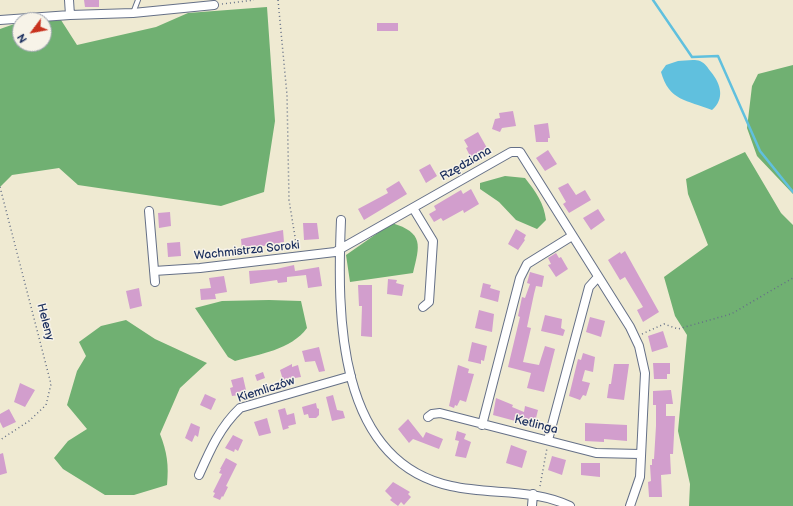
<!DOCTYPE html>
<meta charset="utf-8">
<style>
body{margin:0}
#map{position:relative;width:793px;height:506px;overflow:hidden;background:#efead2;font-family:"Balsamiq Sans",sans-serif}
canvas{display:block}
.north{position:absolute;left:12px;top:12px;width:40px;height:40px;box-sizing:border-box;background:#f7f3e8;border:1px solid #9fa5b1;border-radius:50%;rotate:238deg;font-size:11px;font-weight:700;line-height:16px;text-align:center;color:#1b2f5e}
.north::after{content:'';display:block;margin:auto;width:14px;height:18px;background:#c8321e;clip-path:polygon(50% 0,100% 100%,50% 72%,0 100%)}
</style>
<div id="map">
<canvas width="793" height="506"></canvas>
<div class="north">N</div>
</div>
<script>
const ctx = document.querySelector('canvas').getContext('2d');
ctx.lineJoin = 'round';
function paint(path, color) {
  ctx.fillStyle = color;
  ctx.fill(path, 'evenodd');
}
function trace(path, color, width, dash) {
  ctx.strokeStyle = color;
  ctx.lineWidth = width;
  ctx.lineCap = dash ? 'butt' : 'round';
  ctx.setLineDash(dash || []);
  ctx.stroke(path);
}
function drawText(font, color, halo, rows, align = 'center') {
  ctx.font = font + ' "Balsamiq Sans",sans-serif';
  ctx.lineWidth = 3;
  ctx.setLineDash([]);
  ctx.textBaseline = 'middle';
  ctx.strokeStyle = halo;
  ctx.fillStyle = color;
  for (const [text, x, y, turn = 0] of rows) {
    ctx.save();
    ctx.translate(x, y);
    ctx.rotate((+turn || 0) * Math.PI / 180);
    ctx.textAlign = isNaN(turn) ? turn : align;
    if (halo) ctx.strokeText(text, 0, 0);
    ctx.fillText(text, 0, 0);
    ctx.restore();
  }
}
const forest = new Path2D(`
 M267,7L275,121L264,192L221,206L78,185L59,168L12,175L0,187V29L20,22V44H44V21L61,20L77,45L156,27L188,13Z
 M793,65V194L757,156L747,128L752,86L758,74Z
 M745,152L781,213L793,225V506H689L690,484L678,431L687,335L675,316L664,277L708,245L688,194L686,179Z
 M505,176L525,178C536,192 544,203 546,220L537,229L516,220L499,202L480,189V183Z
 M392,223C424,233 420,245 413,273L350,282L346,255Z
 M269,300L301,301L307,328C291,350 259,354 235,361L228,357L195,308L222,301Z
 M126,320L155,339L207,363L180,388L160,434C167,452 169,465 167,485L134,495H105L63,469L54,458L68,441L87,429L67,405L77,371L86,356L79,342L101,326Z`);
const water = new Path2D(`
 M678,61C684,61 694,59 700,61C705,63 708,68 711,72C721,84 725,99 712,110C687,100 669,101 661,72L666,65Z`);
const stream = new Path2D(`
 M653,0L692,57L718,56L760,151L793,192`);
const building = new Path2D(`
 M84,0H99V7H85Z
 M377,23H398V31H377Z
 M513,111L516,126L502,128L500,132L492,129L495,119L500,118L499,113Z
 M548,123L550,138H548V142H536L534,125Z
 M478,132L487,148L471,158L466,148L468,147L464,140Z
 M548,150L557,164L545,171L536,158Z
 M430,164L437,176L426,183L419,170Z
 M399,181L407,194L364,220L358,209L388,193L386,189Z
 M568,183L576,195L585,190L591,200L569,213L563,204L566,202L558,188Z
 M471,189L479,204L464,213L463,210L443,221L441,218L434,222L429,214L436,210L434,206L461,190L463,194Z
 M598,209L605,220L591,230L583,218Z
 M170,212L171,226L159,228L158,213Z
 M303,223H317L319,239L304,240Z
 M516,229L526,235L524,239L525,240L518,250L508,244Z
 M283,230L284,242L242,250L241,239Z
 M180,242L181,256L168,257L167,243Z
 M625,251L659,312L643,322L637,310L643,307L625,277L620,280L608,260L620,252L621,254Z
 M556,253L559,258L561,257L568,269L556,277L548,265L551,264L548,258Z
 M294,265L295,271L319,267L322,286L308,288L306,275L287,277V282L278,283L277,280L250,284L249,271L276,269Z
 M530,272L544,276L542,287L536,286L534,294L527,327L531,328L523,362L539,365L545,346L555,349L544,392L527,388L531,373L508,367L520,317L518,316L522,297L525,298L530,284L527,283Z
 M224,276L227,292L215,294L216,299L201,300L200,289L211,288L209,278Z
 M388,279L397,280L396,283L404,285L402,296L387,294Z
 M483,283L491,285L490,288L500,291L498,302L480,297Z
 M358,285H372V337L361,336L362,306H359Z
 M139,288L142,306L130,309L126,291Z
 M479,310L494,314L492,332L475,328Z
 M545,315L562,319L561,328L565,330L563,336L541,331Z
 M590,317L605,321L601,337L586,332Z
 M663,331L668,347L652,352L648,336Z
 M472,342L487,346L484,361L481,360V364L468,361Z
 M319,347L325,371L319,372L315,361L305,362L302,351Z
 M583,353L595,357L593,372L585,370L582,381L590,383L586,396L583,395L580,400L569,396L578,359L581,360Z
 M653,363H670V374H667V379H654Z
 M292,364V367L298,365L301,377L283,380L280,370Z
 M614,364H629L624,400L607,398L609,384H611Z
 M458,365L469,369L468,373L474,374L466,402L460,400L457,406L455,405L454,408L449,406Z
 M263,372L265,378L257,381L255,375Z
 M243,377L246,390L238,392L239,395L232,396L230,388L233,387L231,380Z
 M20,383L35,390L25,407L14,402Z
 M671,390L673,404H666V416H675L673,454H670L671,474L661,475L662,497H649L648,482L651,481L650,465H652V459H654L656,426V405H653V391Z
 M205,394L216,399L211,410L200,405Z
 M333,395L337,410L343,411L345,418L332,421L326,397Z
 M496,398L513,405L512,407L524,412L525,406L538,410L534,426L493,415Z
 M316,403L317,408L319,409V415L316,418H309L308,414L304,415L302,407Z
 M285,408L287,415L294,413L296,424L288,426L289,428L283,430L278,410Z
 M9,409L16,422L3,428L0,422V414Z
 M267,418L271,433L259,436L254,422Z
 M408,419L423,438L426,432L443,439L439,449L413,439L409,443L398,429Z
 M191,423L200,427L198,437L195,435L192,442L185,438Z
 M585,423L627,425V441L604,439V442L585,441Z
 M457,431L466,434L464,439L471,442L466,458L455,456L459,441L455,440Z
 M233,435L243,440L238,451L235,449L234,452L225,448Z
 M511,445L527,451L522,468L506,463Z
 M3,453L7,473L0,475V454Z
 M552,456L566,460L562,475L548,470Z
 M226,458L237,464L226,486L228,487L223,497L222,496L220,500L213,497L215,493L213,492L222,474L219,473L221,469H220Z
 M581,463H600V477L581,475Z
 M393,482L410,492L408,494L411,497L404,505L401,502L398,506L390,500L392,498L385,491Z`);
const path = new Path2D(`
 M278,0L287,95L289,200L297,249
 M222,4L254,0
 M0,187L51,384L46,405L29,421L0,440
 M642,334L664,324L678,329L731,314L793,278
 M540,486L547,448`);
const service = new Path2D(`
 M133,13L138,0`);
const minor = new Path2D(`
 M69,0L70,15
 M0,20L70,15L133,13L214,5
 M413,208L433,241L429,302L423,307
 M149,211L155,282
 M341,220C337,314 336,461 451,486C491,495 532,488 570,506
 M154,271L200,268L335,252L511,152H520L630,327L639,346L645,373L640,477L630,506
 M428,417L432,414L440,413L596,453L640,454
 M482,425L520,278L527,264L572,236
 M548,440L589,287L598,277
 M199,475C210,450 220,427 240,408L351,376
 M532,506L533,494`);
const streetNames = [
 ["Rzędziana",466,164,-30],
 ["Wachmistrza Soroki",247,251,-6],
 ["Heleny",45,322,75],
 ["Kiemliczów",266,390,-18],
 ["Ketlinga",536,425,14]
];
paint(forest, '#70b072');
paint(water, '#60c0de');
trace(stream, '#60c0de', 2.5);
paint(building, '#d29ecd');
trace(service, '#657087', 6);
trace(minor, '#657087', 10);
trace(path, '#657087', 1.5, [1, 3]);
trace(service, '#fff', 4);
trace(minor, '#fff', 8);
drawText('12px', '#1b2f5e', '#f7f3e8', streetNames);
</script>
